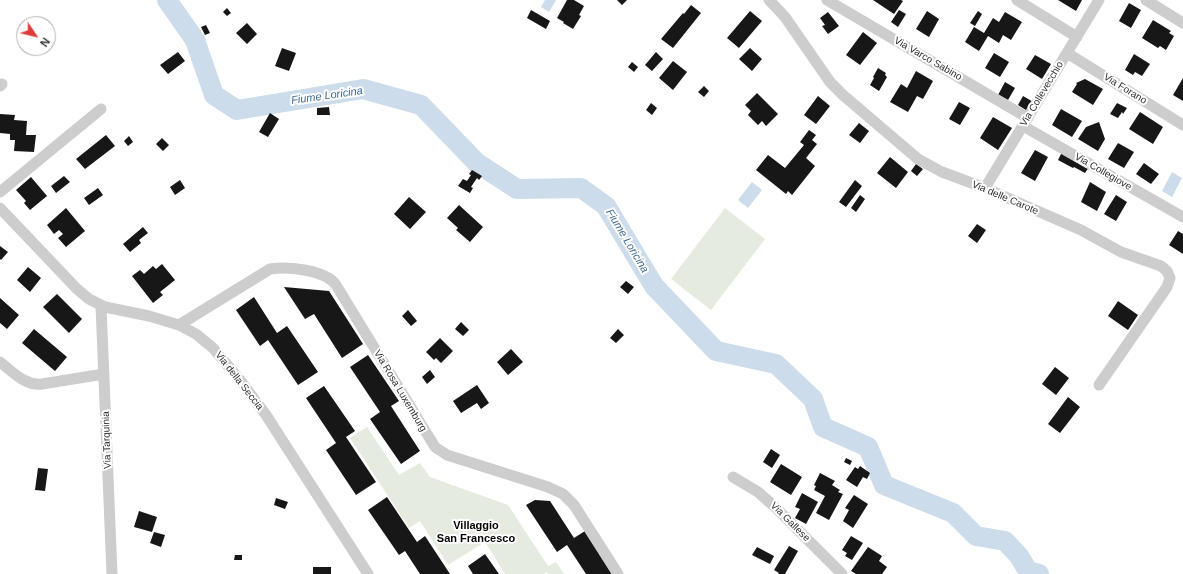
<!DOCTYPE html>
<style>
body{margin:0}
#map{position:relative;width:1183px;height:574px;overflow:hidden;background:#fff;font-family:Arial,sans-serif}
canvas{display:block}
.north{position:absolute;left:16px;top:16px;width:40px;height:40px;box-sizing:border-box;background:#fff;border:1px solid #acacac;border-radius:50%;rotate:125deg;font-size:11px;font-weight:700;line-height:16px;text-align:center;color:#303030}
.north::after{content:'';display:block;margin:auto;width:14px;height:18px;background:#df3d3a;clip-path:polygon(50% 0,100% 100%,50% 72%,0 100%)}
</style>
<div id="map">
<canvas width="1183" height="574"></canvas>
<div class="north">N</div>
</div>
<script>
const ctx = document.querySelector('canvas').getContext('2d');
ctx.lineJoin = 'round';
function paint(path, color) {
  ctx.fillStyle = color;
  ctx.fill(path, 'evenodd');
}
function trace(path, color, width, dash) {
  ctx.strokeStyle = color;
  ctx.lineWidth = width;
  ctx.lineCap = dash ? 'butt' : 'round';
  ctx.setLineDash(dash || []);
  ctx.stroke(path);
}
function drawText(font, color, halo, rows, align = 'center') {
  ctx.font = font + ' Arial,sans-serif';
  ctx.lineWidth = 4;
  ctx.setLineDash([]);
  ctx.textBaseline = 'middle';
  ctx.strokeStyle = halo;
  ctx.fillStyle = color;
  for (const [text, x, y, turn = 0] of rows) {
    ctx.save();
    ctx.translate(x, y);
    ctx.rotate((+turn || 0) * Math.PI / 180);
    ctx.textAlign = isNaN(turn) ? turn : align;
    if (halo) ctx.strokeText(text, 0, 0);
    ctx.fillText(text, 0, 0);
    ctx.restore();
  }
}
const green = new Path2D(`
 M725,208L765,239L711,310L671,279Z
 M367,427L399,475L420,463L430,477L508,505L548,566L556,562L564,574H548L547,572L544,574H505L485,542L448,565L420,521L409,528L350,438Z`);
const water = new Path2D(`
 M545,0H556L549,12L541,7Z
 M1172,172L1182,178L1172,197L1162,191Z
 M752,182L762,190L748,208L738,200Z`);
const river = new Path2D(`
 M167,0L195,40L214,95L237,110L363,89L421,105L477,163L517,189L581,188L606,206L654,286L716,351L776,364L813,399L823,427L868,447L884,485L953,513L976,536L1005,541L1019,556L1028,571L1039,574`);
const building = new Path2D(`
 M567,0H574L584,6L579,15L581,16L573,29L563,23L564,22L557,18Z
 M617,0H627L622,5Z
 M873,0H901L903,1L894,14Z
 M1058,0H1082L1076,11Z
 M1129,3L1141,10L1131,28L1119,21Z
 M691,5L701,13L673,48L661,39L683,13L684,14Z
 M227,8L231,13L227,16L223,12Z
 M531,10L550,21L546,29L527,18Z
 M899,10L906,14L898,27L891,22Z
 M750,11L762,21L739,48L727,38Z
 M927,11L939,19L929,37L916,29Z
 M978,11L982,14L975,26L970,23Z
 M828,12L839,26L828,34L822,26L825,25L820,18Z
 M1005,12L1022,22L1011,40L1003,35L999,43L988,36L979,51L965,42L974,27L984,33L993,18L999,22Z
 M1153,20L1171,31L1169,33L1174,36L1166,50L1160,46L1158,48L1142,38Z
 M247,23L257,34L247,44L236,33Z
 M206,25L210,33L205,35L201,27Z
 M863,32L877,43L860,65L846,55Z
 M282,48L296,53L289,71L275,66Z
 M750,48L762,59L752,71L739,59Z
 M178,52L185,61L168,74L160,65Z
 M656,52L663,59L652,71L645,65Z
 M994,53L1009,62L1000,77L985,68Z
 M1134,54L1150,64L1142,76L1135,72L1133,75L1125,70Z
 M1035,55L1051,64L1042,79L1026,69Z
 M673,61L687,72L673,90L659,78Z
 M632,62L638,67L634,72L628,67Z
 M878,68L886,73L885,75L887,77L879,91L870,85L874,78L873,77Z
 M916,71L933,81L923,99L917,96L908,112L890,102L901,84L907,88Z
 M1183,78V101L1173,95Z
 M1085,79L1103,89L1093,105L1072,92L1077,84L1076,83Z
 M1005,82L1015,88L1008,100L998,95Z
 M704,86L709,91L704,97L698,92Z
 M757,93L778,114L766,126L762,121L758,125L748,115L751,111L745,105Z
 M818,96L830,106L816,124L804,115Z
 M1023,96L1035,103L1029,112L1018,105Z
 M959,102L970,108L960,125L949,119Z
 M651,103L657,108L652,115L646,110Z
 M1117,103L1127,108L1123,114L1122,112L1118,118L1110,114Z
 M329,107L330,115H317V108Z
 M1061,109L1082,121L1072,137L1052,125Z
 M1140,112L1163,127L1153,144L1129,129Z
 M270,113L279,119L268,137L259,132Z
 M0,114L15,115L14,120L27,121L26,135H36L34,152L14,151L15,140H10V134L0,133Z
 M993,117L1012,128L998,150L980,138Z
 M1099,122L1105,139L1098,151L1078,139L1086,127Z
 M859,123L869,131L860,143L849,135Z
 M809,130L816,135L812,140L817,144L806,158L815,166L792,195L788,191L786,194L756,170L768,155L785,168L804,145L800,142Z
 M106,135L115,146L85,169L76,159Z
 M129,136L133,142L128,146L124,141Z
 M162,138L169,145L163,151L156,144Z
 M1118,143L1134,152L1124,168L1108,159Z
 M1035,150L1048,157L1035,181L1021,173Z
 M1062,152L1089,167L1085,173L1074,167L1073,168L1058,160Z
 M890,157L908,172L896,188L877,173Z
 M1144,163L1159,174L1151,184L1136,174Z
 M916,164L923,169L917,176L911,171Z
 M472,170L482,176L479,180L477,178L471,187L473,188L470,193L458,186L463,179L467,181L471,175L469,174Z
 M64,176L70,182L56,193L51,186Z
 M31,177L47,196L30,210L24,203L26,201L16,190Z
 M180,180L185,188L175,195L170,187Z
 M855,180L862,186L846,207L839,202Z
 M1090,182L1106,192L1097,211L1081,202Z
 M98,188L103,195L89,205L84,198Z
 M860,195L865,199L856,212L851,208Z
 M1116,195L1127,202L1116,221L1104,214Z
 M409,197L426,212L410,229L394,214Z
 M459,205L483,227L470,242L456,230L458,228L447,218Z
 M66,208L85,231L66,247L58,238L63,234L59,230L54,234L47,225Z
 M977,224L986,230L977,243L968,236Z
 M143,227L148,233L139,240L141,243L130,252L123,244Z
 M1178,231L1183,234V254L1169,245Z
 M0,246L8,252L1,260L0,259Z
 M162,264L175,280L160,292L163,295L153,303L132,276L140,270L144,274L153,266L156,269Z
 M28,267L41,278L30,292L17,280Z
 M626,281L634,287L628,294L620,287Z
 M284,287L329,291L363,344L342,358L314,314L305,319Z
 M57,294L82,319L69,333L43,307Z
 M254,297L277,333L287,326L318,372L298,385L268,340L260,346L236,310Z
 M0,298L19,315L7,329L0,323Z
 M1118,301L1138,315L1128,330L1108,316Z
 M408,310L417,321L411,326L402,316Z
 M461,322L469,330L463,336L455,329Z
 M34,329L67,357L55,371L22,343Z
 M618,329L624,335L616,343L610,338Z
 M440,338L453,351L441,363L436,358L434,360L426,352Z
 M511,349L523,362L508,375L497,362Z
 M368,355L399,401L391,406L420,451L401,464L370,419L380,412L350,367Z
 M1055,367L1069,378L1056,395L1042,384Z
 M430,370L435,377L427,384L422,377Z
 M477,385L489,403L481,409L477,403L461,413L453,401Z
 M324,386L355,431L346,437L376,482L356,495L326,450L336,443L306,398Z
 M1068,397L1080,407L1060,433L1048,424Z
 M771,449L780,455L772,468L763,462Z
 M846,458L852,461L850,465L844,462Z
 M781,464L802,477L791,495L770,482Z
 M860,466L870,473L867,479L863,477L857,487L846,480L855,467L858,469Z
 M38,468L48,469L45,491L35,490Z
 M820,473L835,481L832,485L840,490L838,492L843,494L829,520L816,513L825,496L814,490L816,486L814,485Z
 M802,493L818,502L806,524L795,518L800,509L795,507Z
 M854,495L868,504L853,528L843,521L849,510L845,508Z
 M387,497L417,542L425,536L450,574H420L405,551L399,555L368,510Z
 M276,498L288,502L285,509L274,505Z
 M535,500L550,501L574,538L585,531L612,574H586L567,545L557,552L526,505Z
 M139,511L157,517L152,532L134,527Z
 M154,532L165,535L161,547L150,543Z
 M851,536L863,543L852,560L845,556L847,553L842,550Z
 M789,546L798,551L785,574H778L779,573L774,570Z
 M757,547L774,556L770,564L752,555Z
 M868,547L882,556L879,561L887,567L882,574H856L851,571Z
 M485,554L499,574H473L468,566Z
 M235,555H242V560H234Z
 M313,567H331V574H313Z`);
const minor = new Path2D(`
 M769,0L785,17L830,82L843,95L918,159L942,172L985,188L1081,230L1121,252L1161,266L1167,271L1170,278L1167,287L1099,385
 M827,0L1028,118
 M1017,0L1077,37
 M1146,0L1183,23
 M1067,53L1183,125
 M0,86L2,84
 M1023,126L1183,217
 M985,188L1099,0
 M0,192L101,109
 M0,208L77,289L89,299L105,307L149,316L179,325L196,334L213,348L240,380L266,415L368,574
 M101,306L112,574
 M179,325L270,269C287,266 326,270 336,285L435,447L447,455L548,487L563,494L574,505L618,574
 M0,362C13,372 25,386 42,384L104,374
 M733,477L758,492L774,506L842,574`);
const streetNames = [
 ["Via Varco Sabino",928,59,30],
 ["Via Forano",1125,89,32],
 ["Via Collevecchio",1042,94,-59],
 ["Via Collegiove",1103,172,30],
 ["Via delle Carote",1005,198,23],
 ["Via della Seccia",239,381,52],
 ["Via Rosa Luxemburg",400,391,59],
 ["Via Tarquinia",107,440,-92],
 ["Via Gallese",790,522,45]
];
const waterNames = [
 ["Fiume Loricina",327,96,-8],
 ["Fiume Loricina",627,241,59]
];
const neighbourhoodNames = [
 ["Villaggio",476,526],
 ["San Francesco",476,539]
];
paint(green, '#e5ecdf');
paint(water, '#ccdceb');
trace(river, '#ccdceb', 20);
paint(building, '#171717');
trace(minor, '#cdcdcd', 11);
drawText('10px', '#303030', '#fff', streetNames);
drawText('italic 11px', '#40698f', '#fff', waterNames);
drawText('bold 11px', '#000', '#fff', neighbourhoodNames);
</script>
